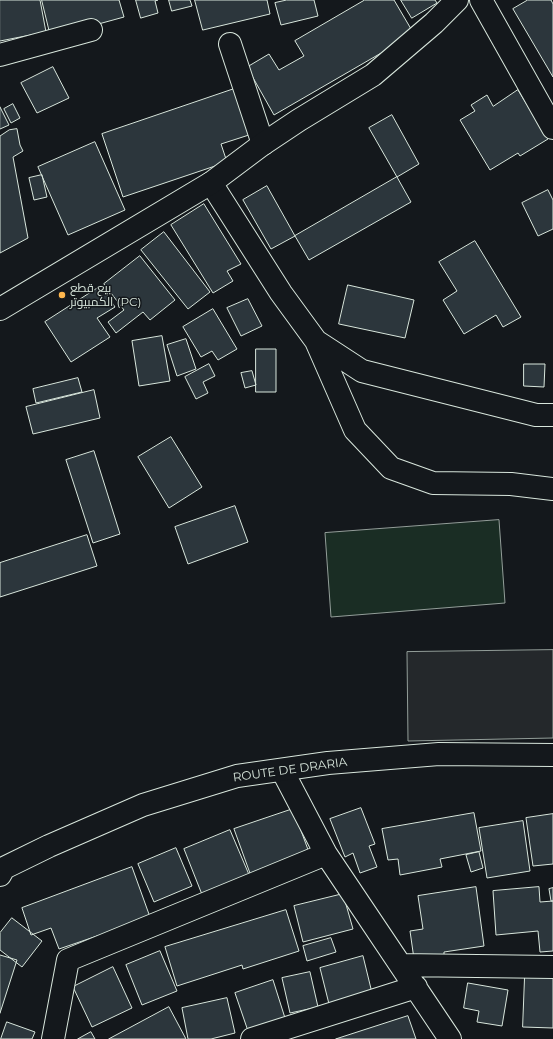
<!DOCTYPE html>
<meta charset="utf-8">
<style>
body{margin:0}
canvas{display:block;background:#14181c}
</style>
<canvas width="553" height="1039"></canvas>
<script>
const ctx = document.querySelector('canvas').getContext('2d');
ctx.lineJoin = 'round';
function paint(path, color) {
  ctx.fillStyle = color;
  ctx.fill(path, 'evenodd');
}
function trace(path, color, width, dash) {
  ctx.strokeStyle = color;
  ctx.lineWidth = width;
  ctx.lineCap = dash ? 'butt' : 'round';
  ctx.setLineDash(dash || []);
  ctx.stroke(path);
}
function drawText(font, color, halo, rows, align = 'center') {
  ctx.font = font + ' Montserrat,Cairo,sans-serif';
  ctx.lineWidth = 3;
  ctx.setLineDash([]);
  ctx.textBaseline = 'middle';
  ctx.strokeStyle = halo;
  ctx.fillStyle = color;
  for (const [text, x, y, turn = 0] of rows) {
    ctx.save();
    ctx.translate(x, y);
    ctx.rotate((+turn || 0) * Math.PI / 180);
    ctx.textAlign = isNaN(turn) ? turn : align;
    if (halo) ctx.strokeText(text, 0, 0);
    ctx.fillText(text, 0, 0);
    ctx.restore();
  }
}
const green = new Path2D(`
 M499,520L505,603L331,617L325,533Z`);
const parking = new Path2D(`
 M553,650V738L408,741L407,652Z`);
const building = new Path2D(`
 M0,0H40L46,32L0,41Z
 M42,0H119L124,17L51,37Z
 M136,0H158L155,1L158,13L141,18Z
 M169,0H190L192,6L172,11Z
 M195,0H267L270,14L203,30Z
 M287,0H314L318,16L281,25L275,3Z
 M365,0H394L414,34L274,115L247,67L269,54L279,70L304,56L295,41Z
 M401,0H435L437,3L412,18Z
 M528,0H551L553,4V77L513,9Z
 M53,67L69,98L37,113L21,83Z
 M237,88L252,134L221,144L227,162L123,197L102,134Z
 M518,90L548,139L520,156L518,153L490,170L460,120L475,111L471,105L487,95L493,106Z
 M13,104L20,118L11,123L4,109Z
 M0,107L9,125L0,129Z
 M392,115L419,164L397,177L369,128Z
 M17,129L20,145L23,151L13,157L28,238L0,253V136L9,130Z
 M95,142L125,210L68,235L38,167Z
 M42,175L47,197L34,200L29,178Z
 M397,177L411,202L309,260L295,236Z
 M267,186L295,236L271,249L243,200Z
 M548,190L553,200V229L538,236L522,203Z
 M204,204L241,264L227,271L233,281L213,293L171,225Z
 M164,232L210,292L188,309L141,250Z
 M475,241L521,317L503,327L496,315L464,334L443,300L457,291L439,262Z
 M140,256L175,300L150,320L143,312L116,333L108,322L124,310L104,284Z
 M348,285L414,300L405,338L339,324Z
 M101,286L115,307L97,318L110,337L71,362L45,322Z
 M248,299L262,326L241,336L227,308Z
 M213,309L237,349L218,360L212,351L201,357L183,327Z
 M162,336L170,381L139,386L132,341Z
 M186,339L196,369L177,376L167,345Z
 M256,349H276V392H256Z
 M209,364L215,376L203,382L208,393L196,399L185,377Z
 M524,364H545L544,387L524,386Z
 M252,371L256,385L245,388L241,373Z
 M78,378L82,392L36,403L33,389Z
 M94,390L100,418L33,434L26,407Z
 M171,437L202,487L169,508L138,457Z
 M94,451L120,534L93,543L66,460Z
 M235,506L248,542L188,564L175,527Z
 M87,535L97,566L0,597V563Z
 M361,808L375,844L369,846L377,867L360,873L353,853L345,857L330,819Z
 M293,809L310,855L251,876L234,829Z
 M474,813L481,851L440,859L442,867L400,875L398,859L388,860L382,829Z
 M553,814V864L533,866L526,818Z
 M523,821L530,871L487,878L479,828Z
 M230,830L250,877L203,897L184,849Z
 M176,848L192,886L154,902L138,864Z
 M479,852L483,868L471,872L466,855Z
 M132,867L150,917L101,945L97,936L59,949L51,928L31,935L22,908Z
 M476,887L484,946L444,952V955L414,959L410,931L423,929L418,896Z
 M539,887L540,902L553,901V951L540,952L538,931L496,935L493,891Z
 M553,888V901H551L549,889Z
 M343,894L353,929L303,942L294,906Z
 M286,910L299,951L243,969L242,965L177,986L165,947Z
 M12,918L42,941L22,967L0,950V933Z
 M331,938L336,952L307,961L303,946Z
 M160,951L177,991L142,1005L126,965Z
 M0,955L17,960L0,1013Z
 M363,956L373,997L330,1008L320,968Z
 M113,967L132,1008L92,1027L73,987Z
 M310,972L318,1007L290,1013L282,978Z
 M525,976L553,977V1028L523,1027Z
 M273,980L285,1018L248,1031L235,993Z
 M468,983L508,990L502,1026L477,1022L479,1011L464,1008Z
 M227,998L235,1033L211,1039H188L182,1008Z
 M169,1007L186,1039H109Z
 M408,1016L416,1039H336Z
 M7,1022L35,1032L32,1039H1Z
 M91,1032L95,1039H78Z`);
const minor = new Path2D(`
 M481,0L553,128
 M230,44L263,144
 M0,55L91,30
 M211,183L281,293L316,341L362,371L536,415H553
 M316,341L355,430L391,468L433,483L511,484L553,489
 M282,770L326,854L450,1039
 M401,965L553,967
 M53,1039L68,960L326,854
 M252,1039L416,987`);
const major = new Path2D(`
 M0,309L211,183L263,144L299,120L373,75L434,23L457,0
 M0,875L4,868L49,846L143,805L237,776L328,763L439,754L553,755`);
const markers = [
 [62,295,4,"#ffb74d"]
];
const poiNames = [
 ["بيع قطع",70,288],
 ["الكمبيوتر (PC)",70,302]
];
const streetNames = [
 ["ROUTE DE DRARIA",290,770,-8]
];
paint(green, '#1a2d24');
trace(green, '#939e99', 1);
paint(parking, '#24282b');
trace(parking, '#939e99', 1);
paint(building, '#2c363c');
trace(building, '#d8e6dc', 1);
trace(minor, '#d8e6dc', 24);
trace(major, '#d8e6dc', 24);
trace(minor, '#14181c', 22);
trace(major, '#14181c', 22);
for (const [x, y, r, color] of markers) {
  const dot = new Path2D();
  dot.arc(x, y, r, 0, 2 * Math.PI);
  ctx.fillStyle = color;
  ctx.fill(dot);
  trace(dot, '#14181c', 1.5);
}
drawText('12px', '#d8e6dc', '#14181c', poiNames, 'left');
drawText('12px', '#d8e6dc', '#14181c', streetNames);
</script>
